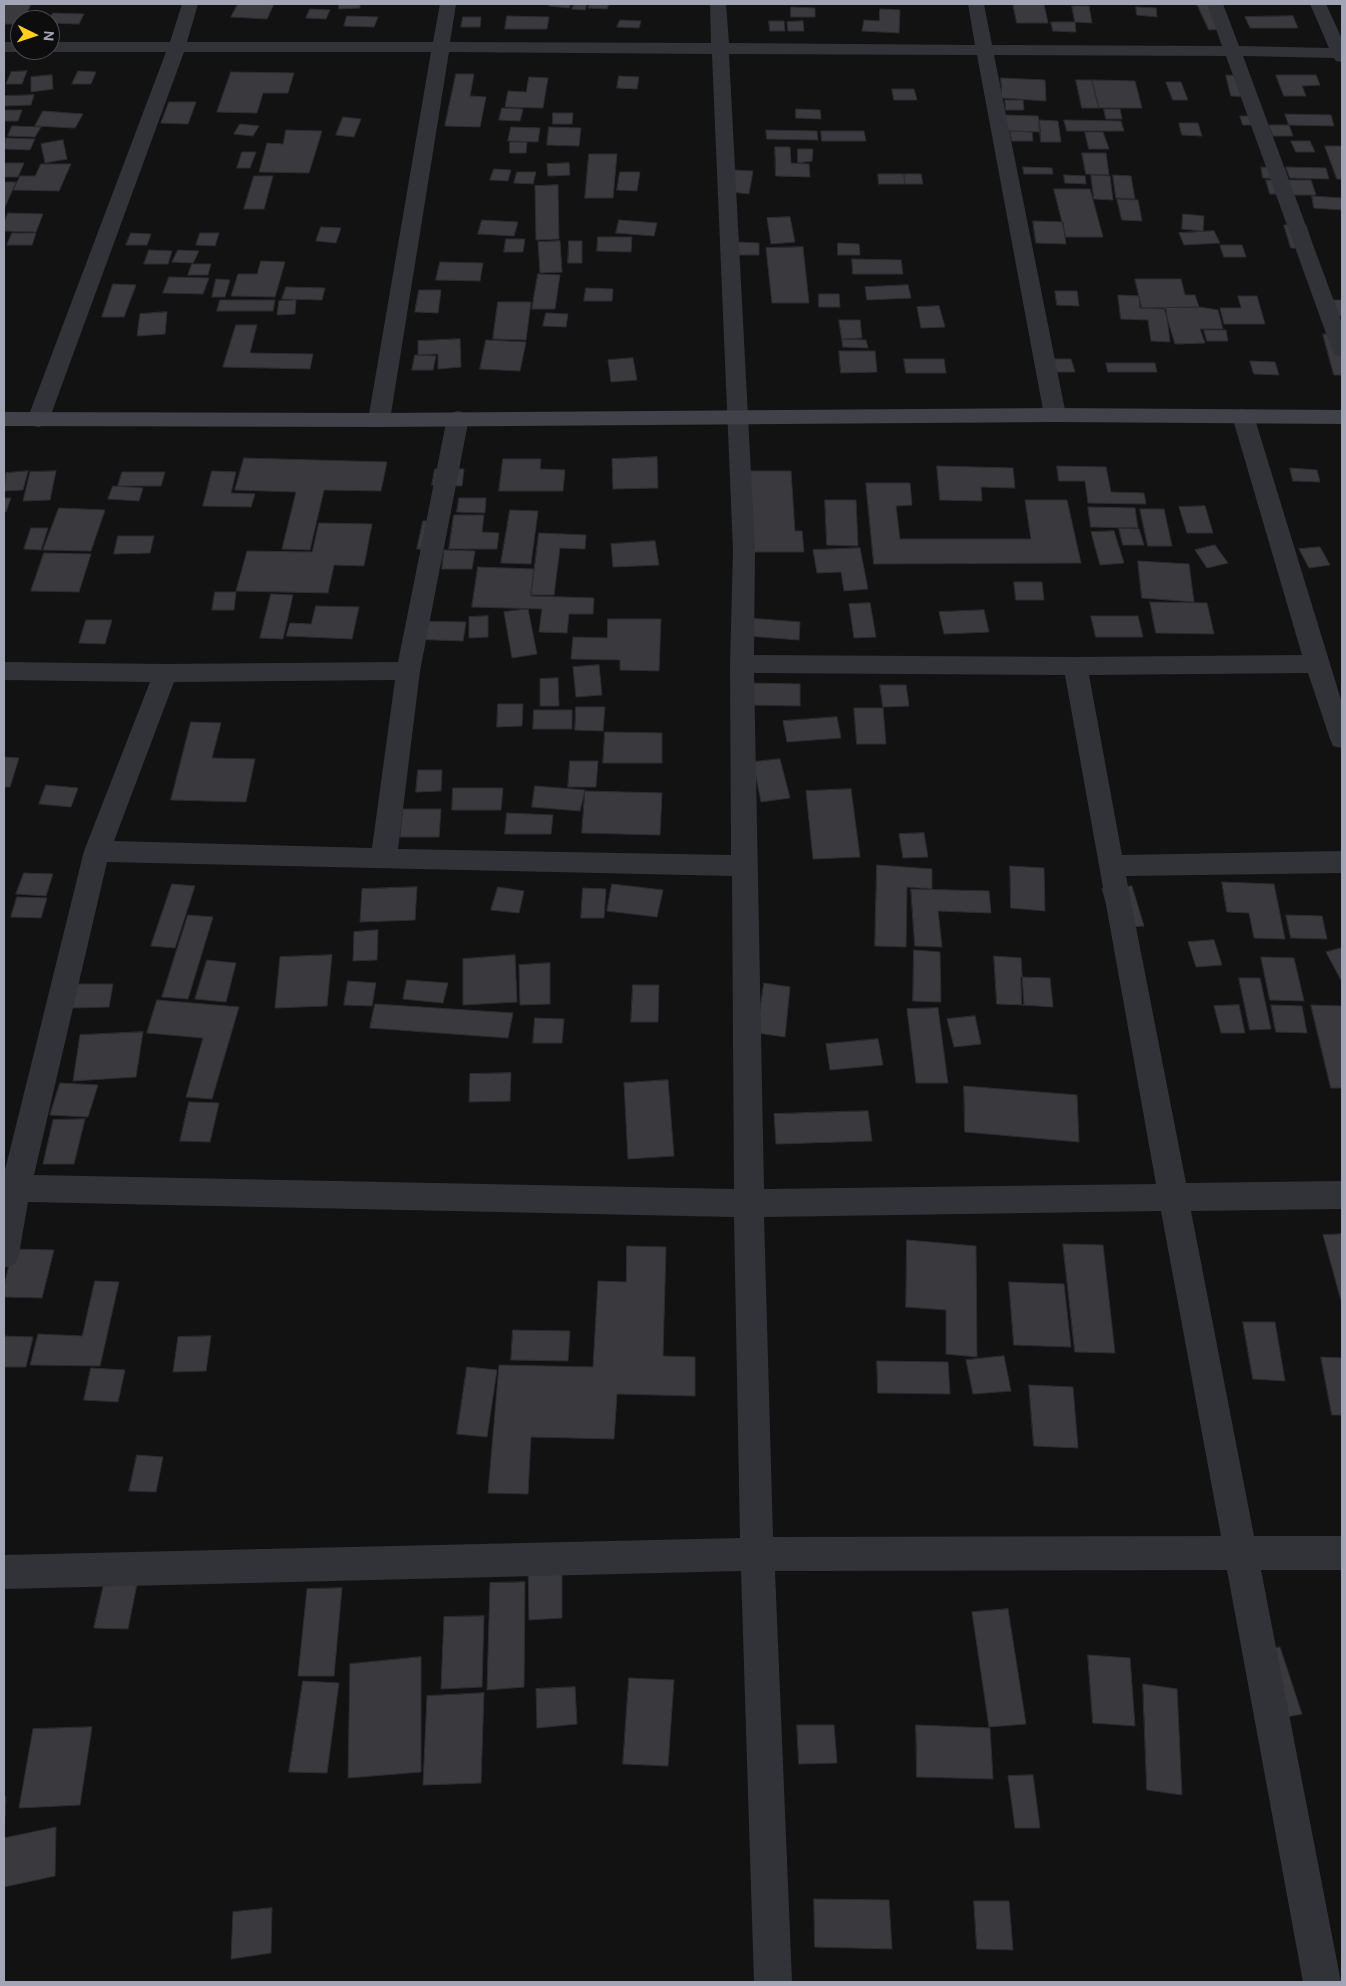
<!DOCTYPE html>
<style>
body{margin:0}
#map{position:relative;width:1346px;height:1986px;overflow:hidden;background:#121213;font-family:"DM Sans",sans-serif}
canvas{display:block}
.frame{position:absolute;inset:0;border:5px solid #a2a5b5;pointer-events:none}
.north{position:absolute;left:10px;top:10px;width:50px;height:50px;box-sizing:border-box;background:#0d0d0e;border:1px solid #494a51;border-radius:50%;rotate:94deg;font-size:14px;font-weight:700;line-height:20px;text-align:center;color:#a2a5b5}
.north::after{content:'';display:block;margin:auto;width:18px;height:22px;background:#ffce1e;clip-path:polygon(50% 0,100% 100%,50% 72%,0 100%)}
</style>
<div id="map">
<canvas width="1346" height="1986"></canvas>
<div class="frame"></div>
<div class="north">N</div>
</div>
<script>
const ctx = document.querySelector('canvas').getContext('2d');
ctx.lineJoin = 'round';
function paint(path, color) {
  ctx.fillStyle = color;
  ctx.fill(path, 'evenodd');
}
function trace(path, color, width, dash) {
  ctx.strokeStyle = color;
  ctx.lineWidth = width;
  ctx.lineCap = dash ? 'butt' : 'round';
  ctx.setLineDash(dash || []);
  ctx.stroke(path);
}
const building = new Path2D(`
 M4,4H31L24,20H20V24H4Z
 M238,4H274L267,19L231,17Z
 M339,4H360V8L339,9Z
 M550,4H571L569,8L549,6Z
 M574,4H587L585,10L572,9Z
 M590,4H609L607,9L588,8Z
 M1013,4H1044L1048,23H1017Z
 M1197,4H1216L1228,29L1209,30Z
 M1072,6H1089L1092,23L1075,22Z
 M791,7L815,8V17H791Z
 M1136,7L1156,8L1157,17L1137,15Z
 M310,9L330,10L326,19L306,18Z
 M880,9L900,10L899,33L862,31L864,20L879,21Z
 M53,13L84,14L79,24L50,23L49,20Z
 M347,16L378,17L374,27L344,26Z
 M507,16L549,17L547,29H505Z
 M1293,16L1298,28H1250L1245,17Z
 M463,17H481L480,27H461Z
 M620,20L641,21L639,28L617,27Z
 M769,21H784L785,31H770Z
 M803,21L804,31H788L787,22Z
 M1051,22H1075L1076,32L1053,31Z
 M27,71L22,84H6L11,72Z
 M78,71L96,72L91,84H72Z
 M231,72L294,73L288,93H263L257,113L217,112Z
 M456,74H474L470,96L486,97L480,127L445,126Z
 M52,75L53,89L31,92V77Z
 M1226,75L1245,76L1250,97L1231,96Z
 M1276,75H1316L1320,85L1302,86L1306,96H1284Z
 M619,76L639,77L637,89L617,88Z
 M529,77L548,78L543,108L505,107L508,91L526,92Z
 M1001,78L1045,80L1046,101L1002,98Z
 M1076,80H1092L1099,108H1082Z
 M1092,80L1135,81L1142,108H1099Z
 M1166,82H1181L1188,100H1173Z
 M892,89H914L917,100H894Z
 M34,95L31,105L4,106V96Z
 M1005,100H1023L1024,110H1006Z
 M169,102H196L188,124L161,123Z
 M502,108L523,109L520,121L499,120Z
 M796,109L820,110L821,119L796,118Z
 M1104,109H1120L1122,119H1106Z
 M4,110H22L18,121H4Z
 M43,111L83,114L75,128L35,126Z
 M553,113H573L572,124H553Z
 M1285,114L1331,115L1334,126L1289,125Z
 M1005,115L1038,116L1041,132L1008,131Z
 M1240,116H1259L1262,125H1243Z
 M343,117L361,119L354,137L336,135Z
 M1039,120L1058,121L1061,142H1041Z
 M1064,120L1121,121L1124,131H1067Z
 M1179,123H1198L1202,136L1182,135Z
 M240,124L259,126L253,136L234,134Z
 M1269,125H1289L1293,136H1273Z
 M12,126L41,127L35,137L8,136Z
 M511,127L540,128L538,142L508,141Z
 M549,127L581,128L579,146L547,145Z
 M286,130L322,131L309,173L259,172L267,143L283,144Z
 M766,130L817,131L818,140L767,139Z
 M821,131H864L866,141H822Z
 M1010,131L1032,132L1033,141H1012Z
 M1085,132H1103L1109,149H1089Z
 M6,138L35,139L30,150L4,149Z
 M63,140L67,159L45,163L41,144Z
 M1291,141H1310L1315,152H1296Z
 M510,142H527L526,153H510Z
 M1325,146H1342V179H1337Z
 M775,147H790L791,163L809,164L810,177L776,176Z
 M798,149H813L812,161L798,163Z
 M242,152H256L250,168H237Z
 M1082,153H1106L1109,175L1086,174Z
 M589,154H617L613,198H585Z
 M4,163H24L18,177H4Z
 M569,163L570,175L548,176L547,164Z
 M41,164H71L59,191L13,190L20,176H35Z
 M1023,167L1052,168L1053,174H1024Z
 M1261,167L1285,169L1287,179L1263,178Z
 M1286,167L1326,168L1329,179L1290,178Z
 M494,169L511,170L508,181L490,180Z
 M734,170L753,171L749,194L731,192Z
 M517,172H536L533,184L514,183Z
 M620,172H640L637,191L617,190Z
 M878,174H904L905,184H879Z
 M904,174H921L923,184H905Z
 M1064,175L1085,176L1086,184L1065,183Z
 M1091,175L1110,176L1113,200L1094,199Z
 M1113,175L1131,176L1135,199L1116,198Z
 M254,176H273L264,209H244Z
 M1266,180L1288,181L1291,194H1270Z
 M1288,180H1311L1316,195H1294Z
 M4,182H16L4,209Z
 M558,185L559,239L536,240L535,186Z
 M1054,189H1090L1103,237H1066Z
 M1312,196L1342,198V210L1314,208Z
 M1117,199L1138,200L1142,221L1122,220Z
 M8,213L43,214L36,232L4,231V223Z
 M1183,214L1204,216L1203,231L1182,229Z
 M790,217L795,242L771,244L767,218Z
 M482,220L518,222L514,236L478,234Z
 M619,220L657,223L654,236L616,233Z
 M1033,221L1063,222L1066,244L1036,243Z
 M1284,225H1306L1313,248H1291Z
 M321,227L341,228L336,243L316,241Z
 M1214,231L1220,243L1184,245L1179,233Z
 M12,233H36L32,245H7Z
 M131,233L151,234L147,245H126Z
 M200,233H219L215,246L196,245Z
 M598,237H632L631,252L597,251Z
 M506,239H525L523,252H504Z
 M560,241L562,272L540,273L538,242Z
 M569,241H582V263H568Z
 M737,242L759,243V255H737Z
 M838,243L859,244L860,255H838Z
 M1220,245H1242L1246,257H1224Z
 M803,247L809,303H772L766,248Z
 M149,250L172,251L168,264H144Z
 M178,250L199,251L193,263L172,262Z
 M852,259L901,260L903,274H853Z
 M261,261L285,262L275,297L231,296L238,274H257Z
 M440,262L483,263L480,281L436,280Z
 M192,264H211L208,275H188Z
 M538,274L560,275L555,309H532Z
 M169,277L209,278L203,294L163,293Z
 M216,279L230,280L225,297H212Z
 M1135,279H1181L1185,295H1195L1199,307L1142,308Z
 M113,284L136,285L124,317H102Z
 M908,285L911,298L867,300L865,287Z
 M286,287L325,288L322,300L282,299Z
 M586,288L613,289L612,301H584Z
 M419,290H441L438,313L415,312Z
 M1055,291H1077L1079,306L1057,305Z
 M819,294H839L840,307H819Z
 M1118,295L1139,296L1140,308L1166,309L1170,342L1151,341L1148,320L1121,319Z
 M1238,296H1257L1265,324H1224L1220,308H1241Z
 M220,300H275L273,311H217Z
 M296,300L295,314L277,315L279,301Z
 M1332,300H1342V316H1336Z
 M498,302H531L526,340L493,339Z
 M939,306L945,327L921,328L917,307Z
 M1199,307L1218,310L1223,329H1200L1205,343L1175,344L1164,308Z
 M167,312L165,334L137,336L140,314Z
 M546,313L568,314L566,327L543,326Z
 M839,320H860L862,338L842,339Z
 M236,325H257L250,353L313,354L310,369L223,367Z
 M1204,330H1226L1228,341H1207Z
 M1323,334L1342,335V375H1334Z
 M460,339L461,367L438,369V354L418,355V341Z
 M842,339L866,340L868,348L843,347Z
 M486,340L526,342L520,371L480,369Z
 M839,351H875L877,372L841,373Z
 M415,355L436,356L433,370H412Z
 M633,358L637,380L611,382L608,360Z
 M904,359H944L946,373H906Z
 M1051,359H1071L1075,372H1054Z
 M1250,361L1275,362L1279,375L1254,374Z
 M1106,363H1155L1157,372H1108Z
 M657,457L658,488L613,489L612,459Z
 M244,458L387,462L381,491L324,490L310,550L282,549L296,492L235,490Z
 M503,459H541L540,469L565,470L563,491H499Z
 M937,466L1013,468L1015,488L981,487L982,501L940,500Z
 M1057,466L1106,467L1111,492L1144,493L1146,504L1088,503L1085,481H1059Z
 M1290,468L1317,470L1320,482L1293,481Z
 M435,469H464L462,486L432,485Z
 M28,471L23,490L4,491L6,473Z
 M56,471L50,500L23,501L30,472Z
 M212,471L236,472L231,493L255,494L251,507L203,506Z
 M749,471H791L795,531H802L804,552H753Z
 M122,472H165L161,486H118Z
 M866,483H910L912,505L896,506L900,539H1031L1025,500H1067L1081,563L874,564Z
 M113,486L143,488L139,501L108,499Z
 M4,498H11L6,512H4Z
 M459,498H486L485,513L457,512Z
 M825,500H856L858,546L827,545Z
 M1205,506L1213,533H1187L1179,507Z
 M1088,507L1135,508L1138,528L1091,527Z
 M59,508L105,510L91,551L43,550Z
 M1140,509H1164L1172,546H1148Z
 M510,510L538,511L531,564L501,563Z
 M454,515H484L482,532L499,533L497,549H449Z
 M423,521H446L441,550L417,549Z
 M319,523L372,524L364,566L334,565L328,593L236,591L247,551L312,552Z
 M31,528H48L41,550L24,549Z
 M1119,528L1139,529L1144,545H1123Z
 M1114,531L1124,563L1100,565L1091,532Z
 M539,533L586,535L585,549L560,548L554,595H531Z
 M118,536H154L150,553L114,554Z
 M655,541L659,565L613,567L611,544Z
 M1215,545L1228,563L1207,568L1195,550Z
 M1320,547L1330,565L1309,568L1299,549Z
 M860,548L868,589L844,591L841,572L817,573L813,550Z
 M444,550L475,551L472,569H442Z
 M44,553L91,554L79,592L31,591Z
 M1138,561L1189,564L1194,602L1142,598Z
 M478,567L534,569L531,596L594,598L593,614H569L567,633L539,632L542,609L472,607Z
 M1014,582H1042L1044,600H1016Z
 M215,592H236L234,610H212Z
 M271,594L293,595L283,639L260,638Z
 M1150,602L1207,603L1214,634L1156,633Z
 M870,603L876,637L854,638L849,604Z
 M316,606L359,607L352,639L286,636L290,623L311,624Z
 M528,609L537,654L512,658L504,612Z
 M984,610L989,632L944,634L939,612Z
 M488,616V637L469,638V617Z
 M1091,616H1138L1143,637H1096Z
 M749,618L800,622L799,640L747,636Z
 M608,619H661L659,671L620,670V660L571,659L573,637L607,638Z
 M86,620H112L105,644L79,643Z
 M413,621L466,622L463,641L410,639Z
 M599,665L602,695L576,697L573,667Z
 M558,678L559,706H540V679Z
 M751,683L800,684V706L751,705Z
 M880,685H906L909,706L883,707Z
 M498,704H523L522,726L497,727Z
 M576,707H605L603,731L575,730Z
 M854,708H883L886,744H857Z
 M534,710H572V729H533Z
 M837,717L841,738L787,742L783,721Z
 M191,722L221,723L212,758L255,759L246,802L171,800Z
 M605,732L662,733V763H603Z
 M4,757L19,758L10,787H4Z
 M780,759L790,798L761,802L753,762Z
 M570,761H598L596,787H568Z
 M418,770H442L441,791L416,792Z
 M46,785L78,788L71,807L39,804Z
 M535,786L585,790L580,811L532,807Z
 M453,788H503L501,810H452Z
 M851,789L860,857L813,859L806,791Z
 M585,791L662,793L660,835L582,833Z
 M403,809H441L439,837H400Z
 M507,813L553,815L551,834H505Z
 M924,833L928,857L903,858L899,834Z
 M877,865L932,869V889L907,887L906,947L875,946Z
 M1010,866L1044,868L1045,911L1011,908Z
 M24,873L53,874L46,896L16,894Z
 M1222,882L1274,884L1285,939L1254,938L1249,913L1227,912Z
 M172,884L195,886L175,948L151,946Z
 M612,884L663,890L657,917L607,911Z
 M1132,886L1144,926L1114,928L1102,889Z
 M417,887L415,920L360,922L362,889Z
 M498,887L524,891L519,913L491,910Z
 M583,888L606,889L604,918H581Z
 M911,889L989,891L991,913L938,911L942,947L915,946Z
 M17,897L47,898L41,918L11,917Z
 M188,915L213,917L188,999L162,997Z
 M1286,915L1322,916L1327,939L1291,938Z
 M378,930L377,960L353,961L354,932Z
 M1214,940L1222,965L1196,967L1188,942Z
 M1342,948V982L1326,952Z
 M914,950L940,952L941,1002L913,1001Z
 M332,955L327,1006L275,1008L280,957Z
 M515,955L517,1002L463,1005V959Z
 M994,956L1021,958L1024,1005L997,1004Z
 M1261,957L1294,958L1304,1001L1270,1000Z
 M207,960L236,963L226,1002L195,999Z
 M550,963V1004L520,1005L519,965Z
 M1021,977L1050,978L1053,1007L1022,1005Z
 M1239,978H1260L1271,1029L1250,1030Z
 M407,980L448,983L443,1003L403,999Z
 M348,981L376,983L372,1006L344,1005Z
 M764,983L790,987L785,1037L757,1033Z
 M76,984H113L109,1007L70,1008Z
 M633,985H659L658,1022H631Z
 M157,1000L239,1007L212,1099L186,1097L203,1038L147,1033Z
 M375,1004L513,1013L508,1038L370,1028Z
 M1239,1005L1245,1033H1221L1214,1006Z
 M1271,1005L1302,1006L1307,1033L1276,1032Z
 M1311,1005L1342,1006V1088H1331Z
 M938,1008L948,1083H916L907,1009Z
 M975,1016L981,1044L954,1047L947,1019Z
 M535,1018L564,1019L562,1043H533Z
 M143,1032L136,1077L73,1081L80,1035Z
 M878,1039L883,1065L830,1070L826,1044Z
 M511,1073L510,1101L469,1102L470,1074Z
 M668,1080L674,1156L628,1159L624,1083Z
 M60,1083L98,1085L88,1117L50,1115Z
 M964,1086L1077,1095L1079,1142L965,1132Z
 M189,1102L219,1103L210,1142L180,1141Z
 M868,1111L872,1141L776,1144L774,1114Z
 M85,1119L74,1164H43L53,1120Z
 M1342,1234V1304L1323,1235Z
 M907,1240L976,1246L977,1357L946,1354V1310L906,1307Z
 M1063,1244L1103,1245L1115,1353L1075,1352Z
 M627,1246L666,1247L663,1356L695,1357V1396L617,1394L614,1439L531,1437L528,1494L488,1493L499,1365L593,1367L598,1281L626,1282Z
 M13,1249L54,1250L42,1298L4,1297V1286Z
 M95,1281L119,1282L100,1366L30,1365L38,1334L82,1336Z
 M1009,1282L1064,1284L1071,1347L1014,1345Z
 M1243,1322H1275L1285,1381L1253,1379Z
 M513,1330L570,1331L568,1361L511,1360Z
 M4,1336L33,1337L26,1367H4Z
 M211,1336L206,1371L173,1372L178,1337Z
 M1004,1356L1011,1391L973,1394L966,1360Z
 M1321,1357L1342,1358V1415H1332Z
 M877,1361L948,1362L950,1394L878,1393Z
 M467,1367L497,1370L487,1437L457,1434Z
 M91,1368L125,1370L118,1402L84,1400Z
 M1029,1385L1073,1387L1078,1448L1034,1446Z
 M137,1455L163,1457L156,1492L129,1491Z
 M562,1559V1618L529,1620L528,1561Z
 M105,1579H138L128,1629L94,1628Z
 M525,1582L524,1687L487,1690L490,1583Z
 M342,1588L334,1676H298L307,1589Z
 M1008,1609L1026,1724L989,1727L972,1612Z
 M484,1616L482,1687L441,1689L444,1617Z
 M1280,1647L1302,1714L1266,1721L1245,1654Z
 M1088,1655L1130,1658L1135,1726L1093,1723Z
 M421,1657V1772L348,1778L350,1664Z
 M629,1678L674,1680L668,1766L623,1764Z
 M303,1681L339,1683L327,1773L289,1772Z
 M1143,1684L1177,1689L1182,1795L1147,1790Z
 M575,1687L577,1724L537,1728L536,1689Z
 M484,1693L481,1783L423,1785L427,1696Z
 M797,1725H834L837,1763L799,1764Z
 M916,1725L990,1728L993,1779L917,1777Z
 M92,1727L80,1805L19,1808L33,1729Z
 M1033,1775L1040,1828H1015L1008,1776Z
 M6,1797L4,1838L56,1827L55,1876L4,1887V1798Z
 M814,1899L889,1900L892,1949L815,1947Z
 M974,1901H1009L1013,1950L977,1949Z
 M272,1908L271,1953L231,1959L233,1912Z`);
const minor = new Path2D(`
 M182,4H198L187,42H433L440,4H456L450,42L711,43L710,4H726L729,43L975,45L968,4H984L992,45L1222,46L1207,4H1223L1239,46L1329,48L1310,4H1326L1342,39V62L1336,61L1334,58L1243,56L1342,323V357L1335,355L1332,350L1226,56L994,55L1066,415L1062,420L1055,422L1048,420L1044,415L977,55L729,54L755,550L754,655L1075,657L1302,655L1232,416L1236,411L1243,409L1250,411L1254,416L1342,703V748L1333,746L1330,739L1308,673L1089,675L1122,855L1342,851V873L1126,876L1186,1183L1342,1181V1209L1191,1211L1254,1536H1342V1570H1261L1341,1982H1303L1227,1570L775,1571L792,1982H754L741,1571L4,1589V1555L740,1538L734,1217L28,1202L19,1254L15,1264L4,1268V1174L84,851L150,682L4,680V662L165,664L398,662L447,418L451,413L458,411L465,413L469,418L420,671L398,849L731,855L730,664L733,550L712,54L449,52L390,420L387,425L379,427L371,425L368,420L431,52H184L49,420L46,425L38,427L30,425L27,420L166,52H50L44,50H50V42H170ZM754,673L1065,675L1156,1184L764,1189ZM395,680L372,848L114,841L174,682ZM107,862L732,876L734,1189L34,1175ZM1161,1211L1221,1536L773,1537L764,1217Z
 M4,42H20V50H26L20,52H4Z`);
const secondary = new Path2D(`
 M1055,408L1342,410V424L1055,422L379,427L4,426V412L379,413Z`);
paint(building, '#39393e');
trace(building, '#2c2b30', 1);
paint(minor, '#323339');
paint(secondary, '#404149');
</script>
